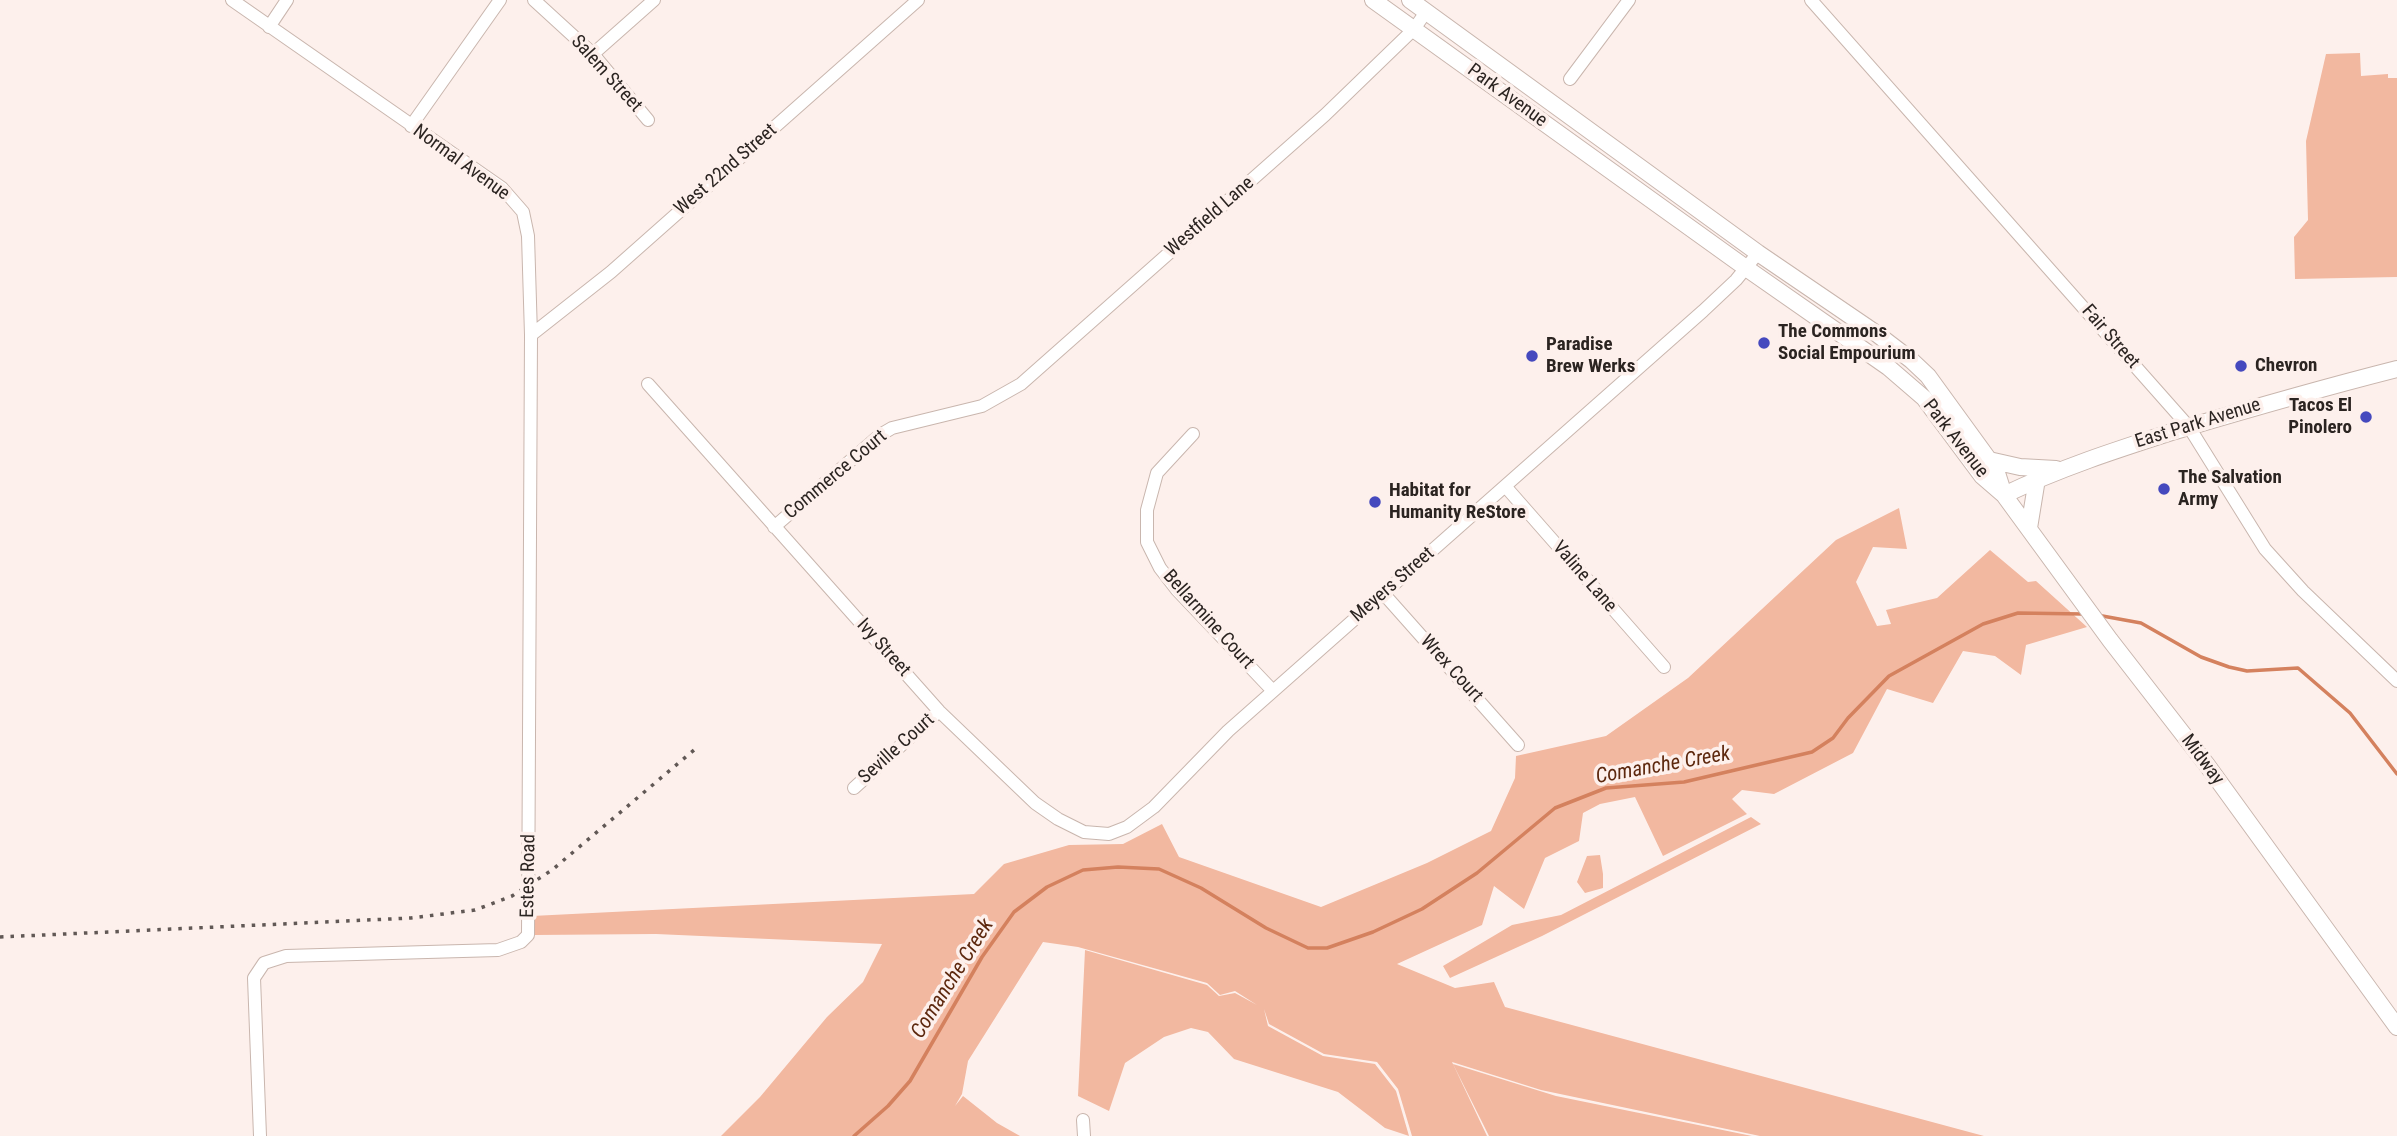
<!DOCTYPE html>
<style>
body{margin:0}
canvas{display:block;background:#fdf0ec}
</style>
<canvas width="2397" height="1136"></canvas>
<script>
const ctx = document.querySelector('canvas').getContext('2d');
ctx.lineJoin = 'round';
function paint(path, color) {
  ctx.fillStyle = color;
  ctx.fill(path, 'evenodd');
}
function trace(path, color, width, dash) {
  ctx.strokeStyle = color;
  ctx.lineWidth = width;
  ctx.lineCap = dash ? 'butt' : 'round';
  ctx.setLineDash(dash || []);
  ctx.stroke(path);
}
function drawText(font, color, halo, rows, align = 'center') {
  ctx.font = font + ' "Roboto Condensed",sans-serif';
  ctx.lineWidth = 7;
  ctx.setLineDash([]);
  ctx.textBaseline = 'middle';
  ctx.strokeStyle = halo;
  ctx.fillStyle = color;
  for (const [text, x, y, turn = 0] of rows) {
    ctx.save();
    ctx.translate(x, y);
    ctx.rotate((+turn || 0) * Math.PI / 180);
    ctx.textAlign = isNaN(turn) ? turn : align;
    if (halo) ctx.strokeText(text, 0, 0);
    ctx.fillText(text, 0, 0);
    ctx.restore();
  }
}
const green = new Path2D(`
 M2360,53L2361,76L2388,74V78H2397V277L2295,279L2294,237L2308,220L2306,141L2326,54Z
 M1899,508L1907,549L1873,547L1856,582L1877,626L1891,624L1886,610L1937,598L1990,550L2028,582L2036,581L2087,627L2026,645L2021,675L1995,656L1963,651L1933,703L1887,689L1853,753L1774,794L1742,790L1732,799L1747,814L1663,856L1635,797L1600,804L1583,813L1579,841L1545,858L1524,909L1494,886L1482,925L1397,964L1455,988L1494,982L1505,1007L1984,1136H1760L1541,1090L1452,1062L1487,1136H1412L1398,1089L1377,1062L1324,1054L1269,1024L1264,1009L1268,1026L1323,1056L1375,1064L1396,1091L1409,1136L1385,1128L1338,1092L1234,1059L1208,1032L1191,1028L1164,1037L1125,1063L1109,1111L1078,1096L1085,950L1207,985L1219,996L1235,993L1257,1005L1235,991L1220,995L1207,983L1078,947L1043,942L968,1061L962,1094L955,1106L963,1096L997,1123L1020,1136H721L760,1097L827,1017L863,982L882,944L656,934L534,935L532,916L974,894L1004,864L1069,845L1123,844L1162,824L1179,857L1321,907L1427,863L1491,831L1515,778L1516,756L1606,736L1688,678L1836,540Z
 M1751,817L1761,824L1542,936L1450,978L1443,966L1512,925L1561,915Z
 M1600,855L1603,874V888L1585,893L1577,882L1587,856Z
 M1453,1064L1556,1096L1752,1136H1489Z`);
const stream = new Path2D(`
 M2097,615L2141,623L2201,657L2229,667L2247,671L2298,668L2350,713L2397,774
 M854,1136L888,1106L910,1081L982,957L1014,912L1047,887L1083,870L1118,867L1159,869L1201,888L1266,928L1308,948H1327L1373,932L1422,909L1477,873L1555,808L1606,788L1684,782L1812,752L1833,738L1848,718L1889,676L1983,624L2018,613L2083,614`);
const minor = new Path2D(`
 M232,0L502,188L523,212L528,236L531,335L528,935L521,942L498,950L286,956L264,963L254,978L260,1136
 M534,0L593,54L648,120
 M1811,0L2189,427L2265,549L2303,591L2397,681
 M269,27L287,0
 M593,54L654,0
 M1570,79L1629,0
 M411,126L500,0
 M531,335L611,272L918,0
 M648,384L939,711L1035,803L1058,819L1084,832L1109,834L1127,827L1154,807L1228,731L1703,311L1736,280L1758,253
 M1193,434L1157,473L1147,510V542L1160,568L1177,590L1273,691
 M1505,486L1664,667
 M774,527L880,435L892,428L982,406L1021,384L1325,115L1414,29L1426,12
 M1383,593L1518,745
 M854,788L939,711
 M1083,1120L1084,1136`);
const major = new Path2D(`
 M1373,0L1746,268L1888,367L1924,398L1982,476L2004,495L2110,640L2207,765L2397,1027
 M1410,0L1758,253L1877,334L1911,360L1928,376L1989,460L1997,473L2004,495
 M1989,460L2020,467L2056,469
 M2004,495C2060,468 2116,450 2175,431C2249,409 2322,388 2397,369
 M2029,528L2037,479`);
const rail = new Path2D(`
 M0,937L411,918L475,910L512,896L552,870L694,750`);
const markers = [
 [1764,343,7,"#4549be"],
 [1532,356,7,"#4549be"],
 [2241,366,7,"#4549be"],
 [2366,417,7,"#4549be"],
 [2164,489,7,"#4549be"],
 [1375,502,7,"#4549be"]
];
const streetNames = [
 ["Salem Street",606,74,48],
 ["Park Avenue",1507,96,36],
 ["Normal Avenue",461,163,36],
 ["West 22nd Street",726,170,-41],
 ["Westfield Lane",1210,217,-41],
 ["Fair Street",2110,337,49],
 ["East Park Avenue",2198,424,-17],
 ["Park Avenue",1955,439,52],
 ["Commerce Court",836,475,-40],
 ["Valine Lane",1584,577,49],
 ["Meyers Street",1393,585,-41],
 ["Bellarmine Court",1208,620,48],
 ["Ivy Street",883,648,48],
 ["Wrex Court",1451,669,48],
 ["Seville Court",897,749,-42],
 ["Midway",2202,760,53],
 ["Estes Road",529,876,-89]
];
const poiNames = [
 ["The Commons",1778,332],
 ["Social Empourium",1778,354],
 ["Paradise",1546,345],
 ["Brew Werks",1546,367],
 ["Chevron",2255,366],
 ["Tacos El",2352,406,"right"],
 ["Pinolero",2352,428,"right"],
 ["The Salvation",2178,478],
 ["Army",2178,500],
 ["Habitat for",1389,491],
 ["Humanity ReStore",1389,513]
];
const waterNames = [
 ["Comanche Creek",1663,766,-10],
 ["Comanche Creek",953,979,-58]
];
paint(green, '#f2b8a0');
trace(stream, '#d4815e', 3.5);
trace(minor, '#c9b6ae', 14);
trace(major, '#c9b6ae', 18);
trace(minor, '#fff', 12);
trace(major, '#fff', 16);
trace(rail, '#615855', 3.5, [3.5, 7]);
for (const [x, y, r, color] of markers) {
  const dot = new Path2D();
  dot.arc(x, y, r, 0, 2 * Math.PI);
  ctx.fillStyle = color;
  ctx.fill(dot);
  trace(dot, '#fdf0ec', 2.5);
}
drawText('19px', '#2b2421', '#fdf0ec', streetNames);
drawText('bold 19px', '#2b2421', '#fdf0ec', poiNames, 'left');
drawText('italic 21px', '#5d280e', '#fdf0ec', waterNames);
</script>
